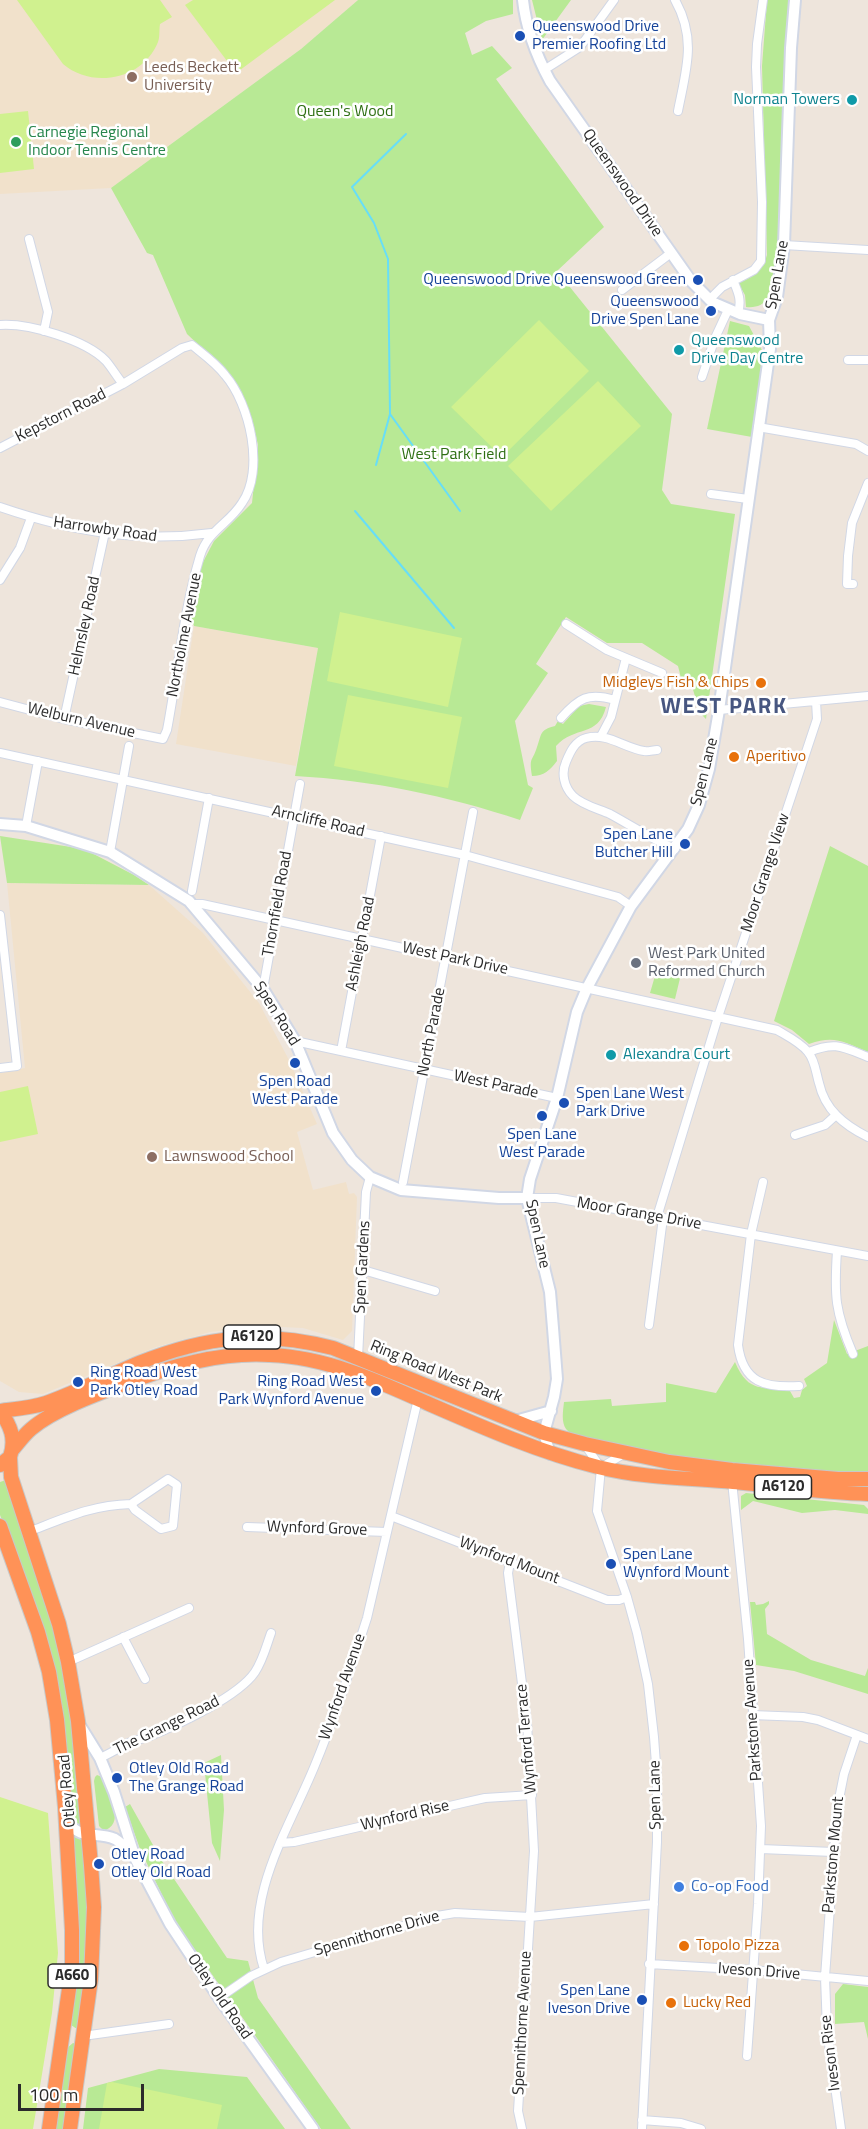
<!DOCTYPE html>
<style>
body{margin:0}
#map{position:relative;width:868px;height:2129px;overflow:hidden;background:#eee5dc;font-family:"Titillium Web",sans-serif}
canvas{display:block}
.scale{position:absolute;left:18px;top:2084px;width:126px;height:27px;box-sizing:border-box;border:3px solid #2b2b2b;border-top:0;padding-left:8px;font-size:18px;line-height:21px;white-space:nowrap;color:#2b2b2b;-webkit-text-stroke:4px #fff;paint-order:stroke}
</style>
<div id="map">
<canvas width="868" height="2129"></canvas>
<div class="scale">100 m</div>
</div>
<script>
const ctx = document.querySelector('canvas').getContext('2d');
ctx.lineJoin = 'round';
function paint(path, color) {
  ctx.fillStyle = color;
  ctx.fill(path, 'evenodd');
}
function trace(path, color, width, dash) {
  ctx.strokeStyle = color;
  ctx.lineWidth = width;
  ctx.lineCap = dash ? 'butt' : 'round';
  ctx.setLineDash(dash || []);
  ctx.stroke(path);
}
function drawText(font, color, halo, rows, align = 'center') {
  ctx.font = font + ' "Titillium Web",sans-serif';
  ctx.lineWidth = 5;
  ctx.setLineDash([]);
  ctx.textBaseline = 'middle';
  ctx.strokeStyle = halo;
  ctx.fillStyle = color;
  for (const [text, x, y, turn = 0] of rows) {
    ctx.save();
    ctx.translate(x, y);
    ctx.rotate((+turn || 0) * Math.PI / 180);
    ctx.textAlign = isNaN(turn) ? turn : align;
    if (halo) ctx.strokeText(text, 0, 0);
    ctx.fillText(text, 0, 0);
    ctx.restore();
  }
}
const education = new Path2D(`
 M0,0H358L301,49L111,188L0,194Z
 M194,626L318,648L296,766L176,744Z
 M7,883L149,885L203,933L259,1003L290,1062L317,1124L297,1132L313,1190L346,1182L349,1194L354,1193L357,1197L352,1331L343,1340L303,1328L259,1326L210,1332L156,1347L43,1394L19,1392L0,1381V1073L25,1068Z`);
const green = new Path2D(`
 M358,0H513V14L486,21L465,33L472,55L492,46L512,68L496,79L604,227L557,271L672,414L662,490L671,504L735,514L706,719L700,713L691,683L681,678L678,666L642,643H607L566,617L536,664L548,673L515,721L528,785L533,788L520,820C448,796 371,780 295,776L318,648L194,626L189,612L202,564L214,541L252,503L258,445L252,419L235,382L221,366L187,334L153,255L147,253L111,188L301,49Z
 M532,0H571L542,40Z
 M767,0H790L785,72L780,230L769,298C762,305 757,308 746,307L745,295L738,283C754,276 762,272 767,255L762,66Z
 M730,321L749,326L763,352L752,437L707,429Z
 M589,704L606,707C598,738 575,725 556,746L557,761C550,770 544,776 532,776C529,756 532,763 537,747C542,734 539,730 555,726L558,721L563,724L579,706Z
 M0,836L84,849L134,875L149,885L7,883Z
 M830,846L868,866V1052C843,1042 835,1035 809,1044L792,1030L774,1021Z
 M657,969L681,974L675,999L650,993Z
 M834,1320L847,1354L868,1346V1472C810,1473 752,1467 695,1459C660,1454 625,1450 591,1440C584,1437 571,1436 566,1429C561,1422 563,1411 564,1402L611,1399L612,1406L666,1402V1383L716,1393L735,1362C749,1395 763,1385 790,1391L794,1398L800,1397L802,1390L807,1386L804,1379L827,1363Z
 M6,1480L60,1643L67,1680L83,1827L77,1823L73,1812L61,1709L14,1550L0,1515V1482Z
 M746,1493L864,1505L868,1509V1514L835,1510L802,1513L753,1501L741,1510V1496Z
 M769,1601V1604L765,1609L767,1634L811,1660L865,1676L868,1668V1694L794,1671L756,1665L750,1602H755L756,1605L763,1604Z
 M221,1755L224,1810L220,1861L212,1843L204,1763Z
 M97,1775L102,1777C107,1791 126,1821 106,1830L102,1829L99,1826L94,1781L95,1777Z
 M130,1804L162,1861L227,1958L248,1961L258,1998L351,2129H321L175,1922L140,1849L125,1807Z
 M71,1834L84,1839L90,1951L79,2029H77L71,2025L70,2021Z
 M843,1984L868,1987V2039L864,2022L835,2024V1994Z
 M73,2043L76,2044L64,2129H53L67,2048Z
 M159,2069L247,2077L285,2129H83L88,2088Z`);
const pitch = new Path2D(`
 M17,0H160L172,17L160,24C159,30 160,37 158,42C143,80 92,89 63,64Z
 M193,0H335L236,73L185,5Z
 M28,111L34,169L0,173V114Z
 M539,320L589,371L502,457L451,407Z
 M598,381L641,426L551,511L508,466Z
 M340,612L462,638L448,707L327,681Z
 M348,695L462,717L448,788L334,766Z
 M28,1086L38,1134L0,1142V1092Z
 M0,1797L48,1813L58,1953L52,2013L33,2129H0Z
 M112,2082L222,2105L217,2129H99L107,2083Z`);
const stream = new Path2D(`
 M406,134L352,187L374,223L388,259L390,414L460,511
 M376,465L390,414
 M355,511L454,628`);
const street = new Path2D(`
 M675,0C697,39 686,70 678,111
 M544,70L580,47L614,0
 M29,239L48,312L44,331
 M784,245L868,250
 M733,280C738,292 742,300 738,313
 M622,290L671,253
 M709,300L722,287L754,270L761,261L762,202L756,67L757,44L763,0
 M0,325C29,323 86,340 106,361C112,368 117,377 123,384
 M848,360H868
 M702,377L715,338L728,310
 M758,427L856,444L868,451
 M0,448L123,384L182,348L192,345C203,354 216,363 225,375C250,404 265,470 242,503C229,524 208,530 200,556C183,613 178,672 167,730L163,739L64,719L0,702
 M711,494L748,499
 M0,507C70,531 137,543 212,533
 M0,580L20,548L31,518
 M853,584H847L848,556L852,523L868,483
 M566,624L607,650L662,673
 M719,710L868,696
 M561,718C579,698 588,692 615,700
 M64,719L105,532
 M601,736L611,717L626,658
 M657,750C653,750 648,752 644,751C624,748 607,732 586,738C575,741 570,752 566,762C561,773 564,787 573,796C582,805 599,809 610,814C632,826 652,839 675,849
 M0,753L465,855L618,897L631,906
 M26,826L38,761
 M110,852L129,746
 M192,891L209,798
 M191,904H202L777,1030C787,1036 800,1042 808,1052C815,1060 816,1073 819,1083C825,1110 844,1125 868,1137
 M0,915L17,1066L0,1068
 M263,989L300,784
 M295,1041L557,1098
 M341,1051L381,836
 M809,1052C835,1041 843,1047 868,1057
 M795,1135L825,1125L835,1116
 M403,1182L473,812
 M763,1182L751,1234L738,1345C743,1383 765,1388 799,1386
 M527,1198H556L868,1256
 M657,1217L718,1017L817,719L816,701
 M837,1251C834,1296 835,1312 853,1354
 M363,1270L435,1291
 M649,1325L663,1218
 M358,1358L366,1192L370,1177
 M585,1445L601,1468L597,1511L627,1597L637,1633L648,1684L654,1737L657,1778V1842L642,2129
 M602,1467L625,1453
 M732,1481L748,1639L761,1826L758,1904L747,2056
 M391,1516L607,1600H619L627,1597
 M247,1527L387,1532
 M28,1532C65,1518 92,1505 131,1504L135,1510L161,1529L173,1526L177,1485L168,1479L131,1504
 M510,1562L508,1573L527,1723L534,1851L518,2111L522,2129
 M123,1637L145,1679
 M68,1662L189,1608
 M752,1715L803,1717L818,1720L868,1739
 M100,1758C109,1754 119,1748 128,1743C135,1740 143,1739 150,1736C178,1725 239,1696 255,1672C263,1660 266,1647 271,1633
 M280,1843L294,1842L467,1802L485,1798L532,1795
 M761,1849L833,1852
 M649,1964L753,1970L868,1981
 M264,1969C241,1900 290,1827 315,1765C335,1717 351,1668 367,1618L418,1399
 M219,1998L251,1976L281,1962L437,1916L455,1913L530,1917L654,1904
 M83,2036L169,2024
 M642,2120L681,2123L701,2129
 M841,2129L827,2030L825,1977L837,1809L844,1774L857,1735`);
const secondary = new Path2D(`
 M523,0C526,29 536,55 550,81L691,281L712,302L740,314L769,320
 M0,824L26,826L110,852L189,901L263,989L295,1041L333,1133L352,1160L370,1177L401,1190L499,1198H527
 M515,1421L551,1411
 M550,1454L544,1433L554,1397L557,1379L553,1328L550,1292L527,1198L530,1179L557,1098L577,1012L587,988L631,906L688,829L699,805L709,769L719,710L770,349L769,320L777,297L784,245L791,48L795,0
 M79,1724L100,1758L114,1792L135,1858L170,1924L219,1998L313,2129
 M66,1821C82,1841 95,1831 115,1839C122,1843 127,1849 133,1856`);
const highway = new Path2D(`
 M0,1411C15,1409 31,1408 46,1403C77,1392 108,1376 139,1363C206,1336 263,1330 333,1348L544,1433L585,1444L669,1462L732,1470L838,1479H868
 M0,1411C11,1426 16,1439 10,1457L0,1465
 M13,1449C19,1442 24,1435 31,1429C53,1410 97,1394 124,1384C171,1366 219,1352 270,1355C326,1357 378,1381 429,1404C484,1428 539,1452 598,1467C642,1478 688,1478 733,1482C778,1486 823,1493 868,1494
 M10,1457L11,1477L59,1624L68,1662L78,1721L91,1865L94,1907L91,1979L70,2129
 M0,1526L38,1632L49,1672L57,1720L65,1807L72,1930V1968L49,2129`);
const markers = [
 [520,36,6,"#1a4fb4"],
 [132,77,6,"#8d6e63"],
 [852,100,6,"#0f9aa8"],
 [16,142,6,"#2e9e5b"],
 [698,280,6,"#1a4fb4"],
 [711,311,6,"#1a4fb4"],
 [679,350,6,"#0f9aa8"],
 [761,683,6,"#e8710a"],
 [734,757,6,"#e8710a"],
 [685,844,6,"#1a4fb4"],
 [636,963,6,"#6b7280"],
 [611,1055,6,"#0f9aa8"],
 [295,1063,6,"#1a4fb4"],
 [564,1103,6,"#1a4fb4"],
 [542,1116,6,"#1a4fb4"],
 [152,1157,6,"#8d6e63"],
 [78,1382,6,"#1a4fb4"],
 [376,1391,6,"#1a4fb4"],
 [611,1564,6,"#1a4fb4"],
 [117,1778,6,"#1a4fb4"],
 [99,1864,6,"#1a4fb4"],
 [679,1887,6,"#3f7fe0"],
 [684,1946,6,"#e8710a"],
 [642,2000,6,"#1a4fb4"],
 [671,2003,6,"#e8710a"]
];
const shields = [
 [252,1337,57],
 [783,1487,57],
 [72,1976,48]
];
const shieldNames = [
 ["A6120",252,1337],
 ["A6120",783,1487],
 ["A660",72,1976]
];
const transitNames = [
 ["Queenswood Drive",532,27],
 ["Premier Roofing Ltd",532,45],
 ["Queenswood Drive Queenswood Green",686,280,"right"],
 ["Queenswood",699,302,"right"],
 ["Drive Spen Lane",699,320,"right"],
 ["Spen Lane",673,835,"right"],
 ["Butcher Hill",673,853,"right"],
 ["Spen Road",295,1082,"center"],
 ["West Parade",295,1100,"center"],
 ["Spen Lane West",576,1094],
 ["Park Drive",576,1112],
 ["Spen Lane",542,1135,"center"],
 ["West Parade",542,1153,"center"],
 ["Ring Road West",90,1373],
 ["Park Otley Road",90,1391],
 ["Ring Road West",364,1382,"right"],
 ["Park Wynford Avenue",364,1400,"right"],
 ["Spen Lane",623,1555],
 ["Wynford Mount",623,1573],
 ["Otley Old Road",129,1769],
 ["The Grange Road",129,1787],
 ["Otley Road",111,1855],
 ["Otley Old Road",111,1873],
 ["Spen Lane",630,1991,"right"],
 ["Iveson Drive",630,2009,"right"]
];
const educationNames = [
 ["Leeds Beckett",144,68],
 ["University",144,86],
 ["Lawnswood School",164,1157]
];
const cultureNames = [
 ["Norman Towers",840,100,"right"],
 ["Queenswood",691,341],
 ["Drive Day Centre",691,359],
 ["Alexandra Court",623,1055]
];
const parkNames = [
 ["Queen's Wood",345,112],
 ["West Park Field",454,455]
];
const leisureNames = [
 ["Carnegie Regional",28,133],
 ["Indoor Tennis Centre",28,151]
];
const streetNames = [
 ["Queenswood Drive",622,183,55],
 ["Spen Lane",778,275,-80],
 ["Kepstorn Road",61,416,-27],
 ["Harrowby Road",105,530,8],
 ["Helmsley Road",85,626,-78],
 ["Northolme Avenue",185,635,-79],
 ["Welburn Avenue",81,721,13],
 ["Spen Lane",705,772,-76],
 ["Arncliffe Road",318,822,13],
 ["Moor Grange View",766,873,-72],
 ["Thornfield Road",278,904,-80],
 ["Ashleigh Road",361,944,-79],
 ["West Park Drive",455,959,12],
 ["Spen Road",276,1014,58],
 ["North Parade",432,1032,-79],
 ["West Parade",496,1085,12],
 ["Moor Grange Drive",639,1214,10],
 ["Spen Lane",537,1234,78],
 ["Spen Gardens",363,1267,-87],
 ["Ring Road West Park",436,1372,22],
 ["Wynford Grove",317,1529,2],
 ["Wynford Mount",509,1561,21],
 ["Wynford Avenue",343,1687,-71],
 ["Parkstone Avenue",753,1720,-94],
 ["The Grange Road",167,1726,-26],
 ["Wynford Terrace",527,1739,-95],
 ["Otley Road",68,1791,-95],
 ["Spen Lane",656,1795,-91],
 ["Wynford Rise",405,1816,-13],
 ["Parkstone Mount",834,1855,-85],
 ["Spennithorne Drive",377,1934,-16],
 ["Iveson Drive",759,1972,4],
 ["Otley Old Road",219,1997,55],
 ["Spennithorne Avenue",523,2023,-87],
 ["Iveson Rise",831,2053,-97]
];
const foodNames = [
 ["Midgleys Fish & Chips",749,683,"right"],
 ["Aperitivo",746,757],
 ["Topolo Pizza",696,1946],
 ["Lucky Red",683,2003]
];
const worshipNames = [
 ["West Park United",648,954],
 ["Reformed Church",648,972]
];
const shopNames = [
 ["Co-op Food",691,1887]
];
const districtNames = [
 ["WEST PARK",724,708]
];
paint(education, '#f1e1cb');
paint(green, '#b8e995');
paint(pitch, '#d0f18f');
trace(stream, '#67def8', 2);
trace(street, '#d1d7e5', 10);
trace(secondary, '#d1d7e5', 14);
trace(highway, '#c8c8c8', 16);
trace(street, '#fff', 8);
trace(secondary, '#fff', 10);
trace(highway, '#ff9257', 14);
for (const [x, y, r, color] of markers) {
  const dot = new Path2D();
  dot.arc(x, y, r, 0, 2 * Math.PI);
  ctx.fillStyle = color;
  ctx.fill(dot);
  trace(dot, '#fff', 2);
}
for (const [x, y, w] of shields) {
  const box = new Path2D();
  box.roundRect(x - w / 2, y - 12, w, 24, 4.5);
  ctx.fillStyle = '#fff';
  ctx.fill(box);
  trace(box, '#2b2b2b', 1.5);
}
drawText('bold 15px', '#2b2b2b', null, shieldNames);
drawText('16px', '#164399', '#fff', transitNames, 'left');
drawText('16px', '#785e54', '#fff', educationNames, 'left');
drawText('16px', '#0d838f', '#fff', cultureNames, 'left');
drawText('16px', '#2f6f14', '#fff', parkNames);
drawText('16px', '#27864d', '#fff', leisureNames, 'left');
drawText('16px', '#2b2b2b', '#fff', streetNames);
drawText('16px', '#c56008', '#fff', foodNames, 'left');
drawText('16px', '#5b616d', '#fff', worshipNames, 'left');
drawText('16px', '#366cbe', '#fff', shopNames, 'left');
ctx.letterSpacing = '1.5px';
drawText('bold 22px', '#475680', '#fff', districtNames);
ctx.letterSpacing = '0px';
</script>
